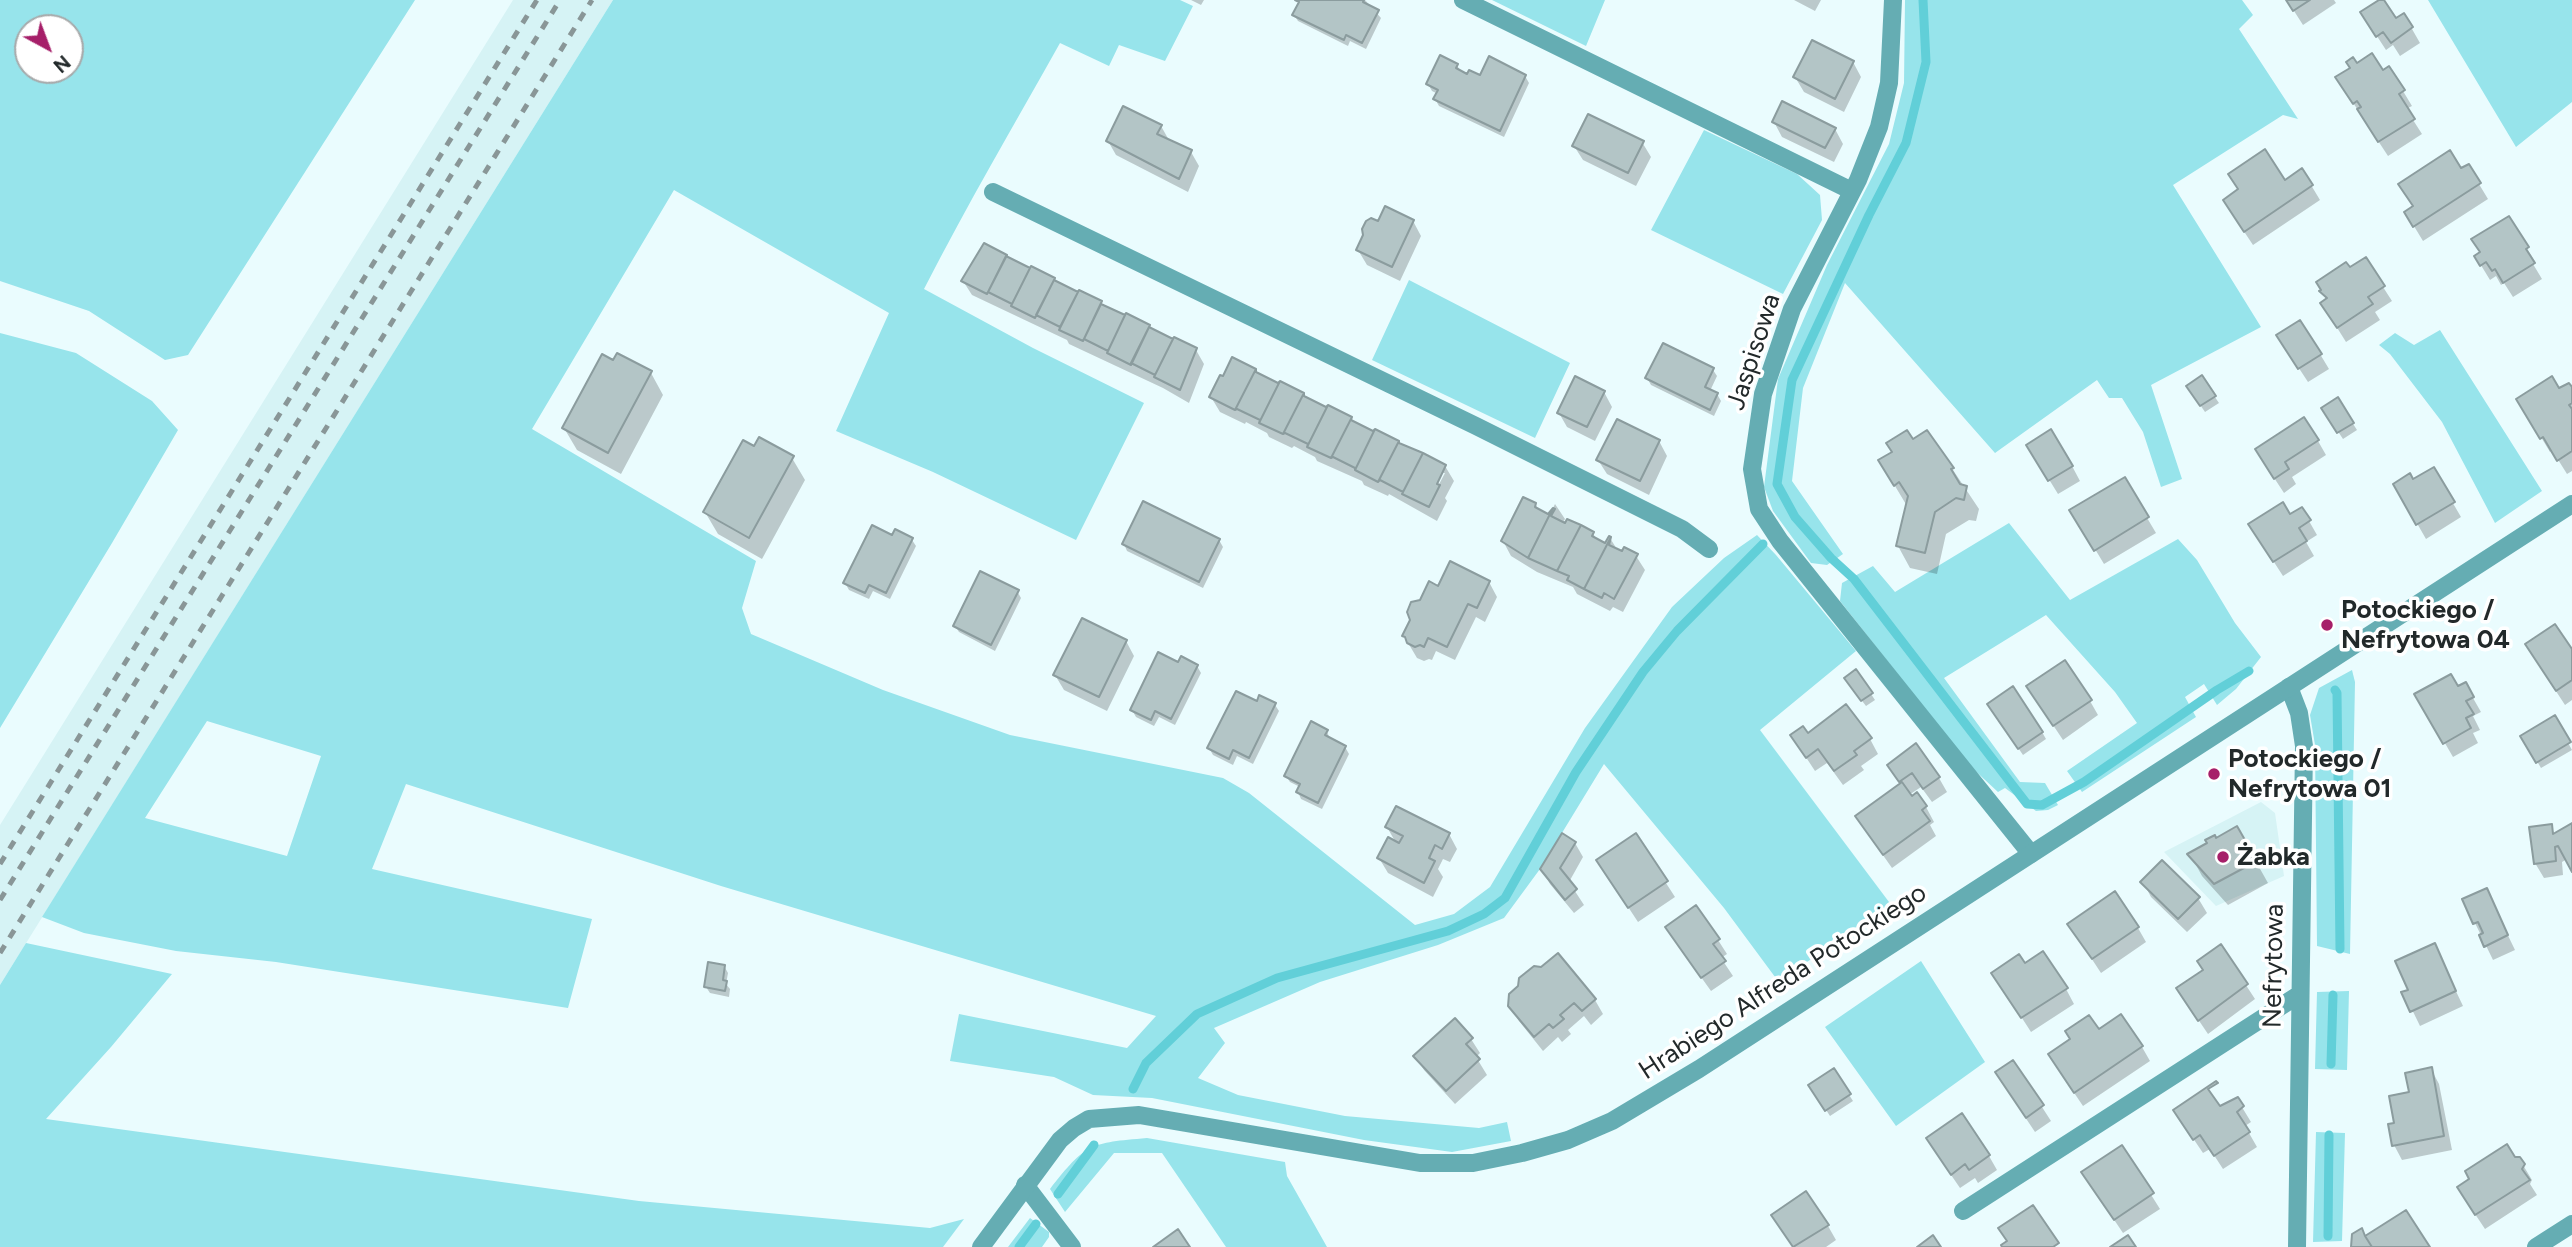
<!DOCTYPE html>
<meta charset="utf-8">
<style>
body{margin:0}
#map{position:relative;width:2572px;height:1247px;overflow:hidden;background:#eafcfe;font-family:Figtree,sans-serif}
canvas{display:block}
.north{position:absolute;left:14px;top:14px;width:70px;height:70px;box-sizing:border-box;background:#fff;border:2px solid #a7a9aa;border-radius:50%;rotate:139deg;font-size:19px;font-weight:700;line-height:28px;text-align:center;color:#22292a}
.north::after{content:'';display:block;margin:auto;width:24px;height:32px;background:#a61f69;clip-path:polygon(50% 0,100% 100%,50% 72%,0 100%)}
</style>
<div id="map">
<canvas width="2572" height="1247"></canvas>
<div class="north">N</div>
</div>
<script>
const ctx = document.querySelector('canvas').getContext('2d');
ctx.lineJoin = 'round';
function paint(path, color) {
  ctx.fillStyle = color;
  ctx.fill(path, 'evenodd');
}
function trace(path, color, width, dash) {
  ctx.strokeStyle = color;
  ctx.lineWidth = width;
  ctx.lineCap = dash ? 'butt' : 'round';
  ctx.setLineDash(dash || []);
  ctx.stroke(path);
}
function drawText(font, color, halo, rows, align = 'center') {
  ctx.font = font + ' Figtree,sans-serif';
  ctx.lineWidth = 7;
  ctx.setLineDash([]);
  ctx.textBaseline = 'middle';
  ctx.strokeStyle = halo;
  ctx.fillStyle = color;
  for (const [text, x, y, turn = 0] of rows) {
    ctx.save();
    ctx.translate(x, y);
    ctx.rotate((+turn || 0) * Math.PI / 180);
    ctx.textAlign = isNaN(turn) ? turn : align;
    if (halo) ctx.strokeText(text, 0, 0);
    ctx.fillText(text, 0, 0);
    ctx.restore();
  }
}
const built = new Path2D(`
 M513,0H613L0,985V825Z
 M2261,802L2275,813L2284,876L2216,906L2164,852Z`);
const green = new Path2D(`
 M0,0H415L188,355L165,360L89,311L0,281ZM70,28V70H28V28Z
 M613,0H1180L1193,6L1165,61L1119,45L1109,66L1060,43C1014,125 967,205 924,289L1033,348L1144,403L1076,540L933,472L836,431L889,313L674,190L532,429L756,561L742,608L751,634L883,690L1010,735L1223,778L1249,793L1415,925L1454,914L1490,887L1585,728L1672,607L1724,558L1757,535L1776,555L1856,651L1760,730L1892,906L1778,981L1724,908L1604,764L1540,869L1504,918L1438,945L1320,982L1214,1028L1225,1043L1198,1078L1238,1095L1345,1116L1479,1128L1507,1122L1511,1141L1452,1152L1364,1140L1152,1098L1093,1095L1054,1077L950,1061L959,1014L1127,1048L1156,1016L721,886L406,784L372,869L592,919L568,1008L276,962L176,951L84,933L42,917ZM207,721L321,756L287,856L145,818Z
 M1492,0H1605L1586,46Z
 M1905,0H2242L2253,15L2239,29L2298,119L2283,115L2173,185L2261,327L2151,385L2182,479L2161,487L2143,432L2122,398H2109L2097,380L1995,453L1845,283L1803,388L1792,481L1843,554L1827,565L1811,563L1773,511L1764,487L1778,379L1827,265L1889,144L1904,83Z
 M2428,0H2572V102L2516,147Z
 M1704,130L1797,174L1820,195L1822,220L1783,294L1651,230Z
 M1409,280L1570,363L1535,438L1372,360Z
 M2440,330L2542,491L2495,523L2442,422L2390,354L2379,345L2395,333L2414,345Z
 M0,333L76,353L152,401L178,430L112,543L0,728Z
 M2009,523L2070,600L2178,539L2197,560L2235,623L2261,657L2236,689L2217,705L2204,684L2185,697L2196,717L2082,792L2067,771L2137,723L2115,692L2046,615L1944,678L2020,782L2045,783L2058,805L2048,810L2036,811L2005,788L1998,792L1970,766L1840,601L1842,583L1873,566L1895,592Z
 M2352,670L2355,682L2350,954L2317,946L2315,745L2310,715L2319,688Z
 M26,943L172,974L111,1047L46,1119L639,1201L930,1228L964,1219L943,1247H0V985Z
 M1921,961L1985,1062L1896,1126L1825,1027Z
 M2349,991L2347,1070L2315,1069L2317,992Z
 M2316,1132L2345,1133L2342,1241L2313,1242Z
 M1147,1138L1285,1162L1287,1176L1327,1247H1226L1162,1153H1114L1065,1212L1050,1189C1086,1143 1090,1143 1147,1138Z
 M1030,1218L1049,1232V1237L1042,1247H1008Z`);
const shadow = new Path2D(`
 M1191,0H1204L1201,5Z
 M1297,0H1365L1381,18L1366,49L1350,41L1348,46L1298,21L1294,15L1299,5Z
 M1794,0H1821L1815,11Z
 M2287,0H2334L2336,3L2303,25Z
 M2404,15L2420,43L2400,56L2393,45L2386,50L2371,27L2396,20Z
 M1853,62L1861,77L1844,112L1804,92L1795,77Z
 M1457,65L1461,73L1481,77L1525,76L1529,83L1504,137L1439,106L1435,99L1438,94L1432,91L1428,84Z
 M2356,65L2383,73L2403,91L2412,106L2406,109L2422,134L2388,156L2346,92L2352,69Z
 M1774,122L1835,129L1843,144L1834,162L1782,137Z
 M1161,126L1170,142L1191,152L1199,166L1188,192L1116,155L1108,141Z
 M1642,142L1651,157L1636,186L1583,160L1574,146Z
 M2468,166L2488,199L2423,241L2406,213Z
 M2302,170L2320,200L2253,245L2233,215Z
 M2508,218L2536,263L2533,264L2542,279L2513,297L2504,283L2501,285L2496,276L2490,280L2476,257L2481,253Z
 M1413,221L1421,236L1400,281L1367,265L1358,250L1379,224Z
 M2349,270L2383,287L2392,301L2375,312L2380,320L2346,342L2331,318L2327,301L2322,292Z
 M1031,271L1054,279L1056,283L1079,294L1080,292L1101,303L1103,307L1173,341L1196,350L1204,364L1189,403L1163,388L1069,344L1067,340L972,295L963,281Z
 M2287,350L2320,354L2329,369L2308,382Z
 M1713,370L1717,376L1710,391L1717,394L1721,401L1714,416L1651,385L1647,378Z
 M1256,371L1258,375L1445,466L1454,481L1445,498L1447,501L1437,521L1389,494L1388,496L1364,485L1362,481L1317,461L1315,457L1294,446L1292,448L1269,437L1267,433L1246,422L1245,424L1220,412L1211,397ZM1441,473H1445L1435,492L1432,491Z
 M651,373L663,395L621,474L577,450L564,428Z
 M2201,377L2219,403L2205,412L2192,393Z
 M2572,390V471L2567,474L2552,450L2550,452L2518,399L2559,391Z
 M1604,392L1612,407L1595,441L1567,427L1559,413Z
 M2337,399L2357,430L2343,439L2323,409Z
 M1659,441L1667,456L1649,495L1607,474L1598,460Z
 M2318,441L2326,455L2292,477L2296,484L2284,493L2265,464Z
 M755,448L792,458L805,480L762,559L718,534L705,512Z
 M1943,455L1979,509L1976,521L1969,520L1946,534L1937,574L1910,568L1898,546L1907,506L1880,461Z
 M2037,460L2072,466L2080,481L2058,494Z
 M2433,469L2461,517L2426,539L2395,485L2413,481Z
 M2124,479L2156,533L2104,564L2072,511Z
 M1535,504L1540,512L1549,516L1555,504L1565,519L1562,524L1593,533L1597,541L1606,545L1610,538L1618,551L1636,556L1645,570L1623,612L1613,607L1610,611L1577,594L1573,587L1537,572L1511,556L1503,541Z
 M2290,516L2309,521L2317,535L2306,542L2314,556L2283,576L2259,539Z
 M893,538L912,540L916,546L890,599L873,591L869,599L849,590L845,583Z
 M1219,540L1223,547L1203,588L1127,551L1124,544Z
 M1489,582L1497,597L1485,622L1476,617L1455,660L1436,651L1432,660L1429,659L1424,661L1417,658L1404,636L1421,602Z
 M1017,591L1021,598L995,651L959,632L955,626Z
 M1126,641L1134,656L1107,711L1064,690L1055,675Z
 M2572,652V700L2565,705L2535,659Z
 M1179,665L1197,666L1201,673L1175,725L1159,717L1154,726L1136,717L1132,710Z
 M2465,684L2481,712L2473,716L2480,730L2473,733L2478,743L2453,757L2417,695L2457,689Z
 M1850,685L1871,694L1875,700L1866,706Z
 M2037,701H2090L2098,715L2063,740Z
 M1258,703L1275,705L1279,711L1253,764L1237,756L1233,765L1213,755L1209,748Z
 M1993,711L2042,732L2046,739L2023,755Z
 M2554,717L2572,750L2541,768L2522,736Z
 M1327,731L1330,740L1345,747L1349,754L1322,809L1301,799L1298,792L1300,787L1290,782L1286,776Z
 M1807,735L1870,739L1878,754L1861,766L1864,770L1843,785L1827,763L1815,771L1792,736Z
 M1889,766L1939,778L1947,792L1932,802L1921,787L1909,795L1912,798L1917,794L1926,807L1934,822L1930,825L1936,836L1892,868L1866,831L1901,785Z
 M2572,825V868L2567,859L2562,862L2563,875L2544,878L2535,863L2551,826L2555,835Z
 M1387,827L1449,834L1457,849L1450,862L1443,859L1438,869L1443,877L1433,897L1388,873L1379,858L1396,843Z
 M2237,828L2268,883L2228,905L2202,876L2190,854Z
 M1635,835L1675,897L1638,922L1607,875Z
 M1575,843L1583,857L1569,882L1584,905L1574,913L1550,884L1542,869Z
 M2143,882L2198,898L2207,913L2187,932L2151,897Z
 M2486,890L2515,950L2493,960L2475,923Z
 M2138,928L2146,942L2101,973L2078,938Z
 M1718,940L1727,954L1721,958L1733,976L1711,991L1676,942Z
 M2434,945L2463,1006L2420,1026L2404,993L2411,991Z
 M2221,947L2255,999L2208,1034L2187,1003Z
 M1558,956L1595,1000L1603,1014L1591,1025L1584,1016L1568,1030L1571,1034L1562,1042L1558,1037L1543,1051L1519,1021L1510,1006L1542,968Z
 M724,966L728,973L726,984L730,989L729,997L710,993L706,987Z
 M2024,966L2066,989L2074,1004L2031,1032L2002,987Z
 M2098,1031L2142,1047L2150,1061L2083,1106L2058,1069Z
 M1471,1039L1480,1053L1476,1057L1487,1075L1455,1104L1424,1070L1415,1056Z
 M2013,1062L2051,1121L2035,1132L2005,1087Z
 M2431,1069L2439,1084L2452,1150L2402,1160L2394,1145L2396,1125L2411,1094Z
 M1833,1070L1853,1101L1830,1116L1810,1085Z
 M2237,1099L2251,1122L2245,1126L2257,1147L2223,1169L2210,1149L2203,1153L2184,1125Z
 M2121,1147L2160,1209L2123,1233L2092,1187Z
 M1936,1153L1989,1156L1997,1170L1978,1183L1975,1178L1960,1188Z
 M2514,1159L2523,1165L2532,1180L2530,1184L2537,1195L2485,1229L2467,1202Z
 M1828,1226L1836,1240L1826,1247H1793L1782,1230Z`);
const stream = new Path2D(`
 M1923,0L1926,62L1906,143L1869,215L1792,380L1777,484L1795,517L1831,558L1854,579L2027,804L2042,805L2084,782L2217,690L2249,671
 M2335,690L2337,693L2340,949
 M2331,1064L2333,995
 M1133,1089L1146,1063L1197,1014L1277,978L1448,931L1484,914L1505,898L1576,772L1643,672L1677,631L1763,544
 M1058,1194L1094,1145
 M2328,1236L2329,1135
 M1019,1247L1036,1224`);
const building = new Path2D(`
 M1295,0H1364L1363,2L1379,10L1362,43L1346,35L1344,40L1292,15L1299,2Z
 M2286,0H2310L2293,11Z
 M2379,0H2384L2396,18L2404,13L2413,27L2391,43L2383,32L2376,37L2360,12Z
 M1812,40L1854,61L1835,99L1793,77Z
 M2372,53L2383,70L2389,66L2405,90L2399,94L2415,119L2378,142L2357,109L2361,107L2357,101L2353,104L2335,77L2350,68L2346,62L2353,57L2357,63Z
 M1440,55L1458,64L1456,68L1467,74L1469,70L1480,75L1489,56L1526,75L1500,131L1433,99L1438,90L1426,84Z
 M1782,101L1836,128L1825,148L1772,122Z
 M1123,106L1162,125L1157,134L1192,150L1179,179L1106,141Z
 M1588,114L1644,141L1628,173L1572,146Z
 M2265,149L2285,180L2302,168L2313,185L2244,232L2223,200L2238,189L2228,174Z
 M2450,150L2461,168L2469,164L2481,183L2413,227L2404,212L2413,206L2398,184Z
 M1385,206L1414,220L1392,267L1356,250L1363,235L1362,229L1366,221L1371,218L1378,221Z
 M2509,216L2529,247L2526,249L2535,263L2503,283L2495,269L2492,271L2486,262L2480,266L2474,256L2480,252L2471,239Z
 M984,243L1007,255L987,294L961,281Z
 M1006,256L1030,268L1012,304L988,292Z
 M2366,257L2385,286L2368,297L2373,304L2337,328L2320,303L2327,298L2319,291L2321,290L2316,282L2346,262L2350,267Z
 M1031,266L1055,278L1035,318L1011,306Z
 M1054,280L1078,292L1060,327L1036,315Z
 M1079,290L1102,301L1083,341L1059,330Z
 M1101,304L1125,315L1108,351L1084,339Z
 M1126,313L1150,325L1131,365L1107,353Z
 M2300,320L2322,354L2298,369L2276,335Z
 M1149,327L1173,339L1155,375L1131,363Z
 M1174,337L1197,348L1180,390L1154,377Z
 M1663,343L1714,368L1705,387L1718,393L1710,410L1645,378Z
 M617,353L652,371L608,453L562,428L602,354L613,360Z
 M1232,357L1256,369L1235,410L1209,397L1220,375L1223,376Z
 M1256,369V372L1278,383L1280,381L1259,423L1260,420L1237,409L1235,410Z
 M2202,375L2216,396L2200,406L2186,386Z
 M1575,376L1605,391L1587,427L1557,413Z
 M2552,376L2559,388L2569,383L2572,387V403L2569,405L2572,409V451L2557,461L2543,437L2540,439L2516,399Z
 M1280,381L1304,393L1283,434L1259,423Z
 M1304,393V396L1326,407L1328,405L1307,447L1308,444L1285,433L1283,434Z
 M2338,397L2354,423L2337,433L2321,408Z
 M1328,405L1352,417L1331,458L1307,447Z
 M1352,417L1351,420L1373,431L1375,429L1355,470V468L1333,457L1331,458Z
 M2304,417L2319,440L2285,462L2289,469L2274,479L2255,449Z
 M1617,419L1660,440L1640,481L1596,460Z
 M1375,429L1399,441L1378,482L1355,470Z
 M2051,429L2073,466L2048,481L2026,445Z
 M1907,430L1913,439L1927,430L1954,468L1951,469L1960,484L1967,486L1964,500L1956,498L1935,512L1925,553L1896,546L1908,496L1899,482L1894,486L1878,460L1892,452L1886,443Z
 M759,437L794,456L749,538L703,512L743,440L754,446Z
 M1399,441V443L1423,453L1402,494L1403,492L1380,480L1378,482Z
 M1423,453L1446,465L1437,484L1440,485L1429,507L1402,494Z
 M2434,467L2455,502L2416,525L2393,484L2410,473L2413,479Z
 M2125,477L2149,517L2094,551L2069,510Z
 M1523,497L1536,503L1535,507L1548,514L1553,508L1528,558L1501,541Z
 M1143,501L1220,539L1199,582L1122,544Z
 M2283,502L2290,514L2302,507L2311,520L2299,528L2307,541L2273,562L2248,524Z
 M1553,508L1555,509L1551,516L1565,523L1567,519L1581,525L1557,571L1528,558Z
 M872,525L892,535L895,529L913,538L886,593L869,585L865,593L843,583Z
 M1581,525L1594,532L1592,536L1605,543L1609,536L1611,537L1584,589L1567,580L1569,576L1557,571Z
 M1611,537L1609,545L1622,551L1624,547L1638,554L1614,599L1604,593L1602,598L1584,589Z
 M1450,561L1490,581L1477,608L1468,604L1447,647L1428,638L1424,647L1420,645L1415,647L1407,643L1405,637L1402,636L1410,620L1407,612L1411,602L1420,600L1429,581L1438,586Z
 M980,571L1019,590L991,645L953,626Z
 M1082,618L1127,640L1099,697L1053,675Z
 M2555,624L2572,649V680L2556,691L2525,644Z
 M1158,652L1178,662L1181,656L1198,665L1171,719L1155,711L1151,720L1130,710Z
 M2065,660L2092,700L2053,726L2026,686Z
 M1856,669L1873,693L1861,701L1844,678Z
 M2451,674L2458,686L2466,682L2474,697L2466,701L2474,714L2466,718L2471,728L2443,744L2414,694Z
 M2013,686L2043,732L2018,749L1987,704Z
 M1236,691L1257,701L1259,695L1276,703L1249,758L1233,750L1229,759L1207,748Z
 M1846,704L1872,738L1854,751L1857,755L1834,771L1818,749L1806,758L1790,735L1803,726L1808,733Z
 M2555,715L2571,742L2536,763L2520,736Z
 M1311,721L1328,730L1325,735L1346,746L1318,803L1296,792L1300,784L1284,776Z
 M1916,743L1940,777L1923,789L1912,773L1899,782L1887,765Z
 M1902,782L1912,796L1917,792L1927,806L1922,810L1930,821L1883,855L1855,816Z
 M1396,806L1450,833L1442,849L1435,845L1429,858L1435,861L1424,883L1377,858L1388,837L1399,843L1403,836L1385,827Z
 M2572,823V872L2558,846L2555,847L2556,861L2534,864L2529,827L2552,824L2553,834Z
 M2237,826L2257,861L2214,884L2187,854L2207,843L2205,840L2215,835L2216,838Z
 M1562,833L1576,842L1560,868L1577,889L1565,900L1540,869Z
 M1636,833L1668,881L1628,908L1596,860Z
 M2162,860L2200,897L2178,919L2140,882Z
 M2487,888L2508,935L2484,947L2479,935L2483,933L2478,922L2473,924L2462,899Z
 M2115,891L2139,927L2092,959L2067,924Z
 M1696,905L1720,939L1713,944L1726,961L1701,978L1665,927Z
 M2435,943L2456,991L2410,1012L2401,992L2408,990L2395,961Z
 M2221,944L2248,984L2198,1021L2176,988L2203,970L2197,961Z
 M2043,951L2068,988L2021,1018L1991,973L2019,954L2025,963Z
 M1558,953L1596,999L1582,1011L1574,1003L1560,1015L1564,1019L1553,1028L1549,1024L1534,1037L1508,1006L1509,994L1518,986L1519,978L1534,966L1541,967Z
 M708,962L725,965L723,980L727,981L725,991L704,987Z
 M2121,1014L2143,1046L2074,1093L2048,1054L2070,1039L2065,1031L2089,1015L2099,1029Z
 M1455,1018L1473,1038L1466,1044L1480,1059L1446,1091L1413,1056Z
 M2013,1060L2044,1105L2026,1118L1995,1072Z
 M2432,1067L2444,1136L2392,1146L2388,1124L2394,1123L2389,1096L2409,1092L2405,1073Z
 M1834,1068L1851,1094L1825,1111L1808,1085Z
 M2216,1081L2218,1083L2208,1089L2220,1106L2238,1097L2244,1106L2237,1112L2250,1132L2214,1156L2200,1135L2193,1140L2173,1110Z
 M1962,1113L1990,1155L1969,1170L1965,1164L1951,1175L1926,1138Z
 M2507,1144L2515,1157H2520L2525,1164L2522,1169L2530,1180L2475,1215L2457,1187L2469,1179L2465,1171Z
 M2122,1145L2154,1193L2114,1220L2081,1172Z
 M1806,1191L1829,1225L1793,1247L1771,1215Z
 M2033,1205L2059,1243L2053,1247H2002L2001,1245L2007,1241L1998,1228Z
 M2406,1210L2430,1247H2372L2365,1236Z
 M2362,1228L2365,1236L2372,1247H2351L2352,1234Z
 M1178,1229L1190,1247H1153Z
 M1933,1235L1941,1247H1917Z
 M2128,1235L2136,1247H2110Z`);
const minor = new Path2D(`
 M1463,0L1852,191
 M1893,0L1889,83L1879,127L1858,180L1792,309L1763,394L1752,469L1759,509L1780,541L2031,854
 M993,192L1476,426L1682,529L1709,549
 M2289,687L2299,713L2304,746L2297,1247
 M1025,1185L1072,1247
 M1963,1211L2300,994
 M2536,1247L2572,1224`);
const tertiary = new Path2D(`
 M981,1247L1060,1140L1074,1128L1089,1119L1139,1115L1420,1163H1473L1522,1153L1568,1140L1612,1121L1699,1069L2572,504`);
const rail = new Path2D(`
 M0,864L537,0
 M0,900L560,0
 M0,953L592,0`);
const markers = [
 [2327,625,7,"#a61f69"],
 [2214,774,7,"#a61f69"],
 [2223,857,7,"#a61f69"]
];
const streetNames = [
 ["Jaspisowa",1754,352,-72],
 ["Nefrytowa",2274,966,-89],
 ["Hrabiego Alfreda Potockiego",1783,982,-33]
];
const poiNames = [
 ["Potockiego /",2341,610],
 ["Nefrytowa 04",2341,640],
 ["Potockiego /",2228,759],
 ["Nefrytowa 01",2228,789],
 ["Żabka",2237,857]
];
paint(built, '#d6f3f5');
paint(green, '#97e4eb');
paint(shadow, '#0003');
trace(stream, '#61cfd8', 9);
paint(building, '#b3c5c6');
trace(building, '#8b9c9e', 2);
trace(minor, '#65adb3', 18);
trace(tertiary, '#65adb3', 18);
trace(rail, '#899697', 5, [9, 9]);
for (const [x, y, r, color] of markers) {
  const dot = new Path2D();
  dot.arc(x, y, r, 0, 2 * Math.PI);
  ctx.fillStyle = color;
  ctx.fill(dot);
  trace(dot, '#fff', 2.5);
}
drawText('26px', '#22292a', '#fff', streetNames);
drawText('bold 26px', '#22292a', '#fff', poiNames, 'left');
</script>
